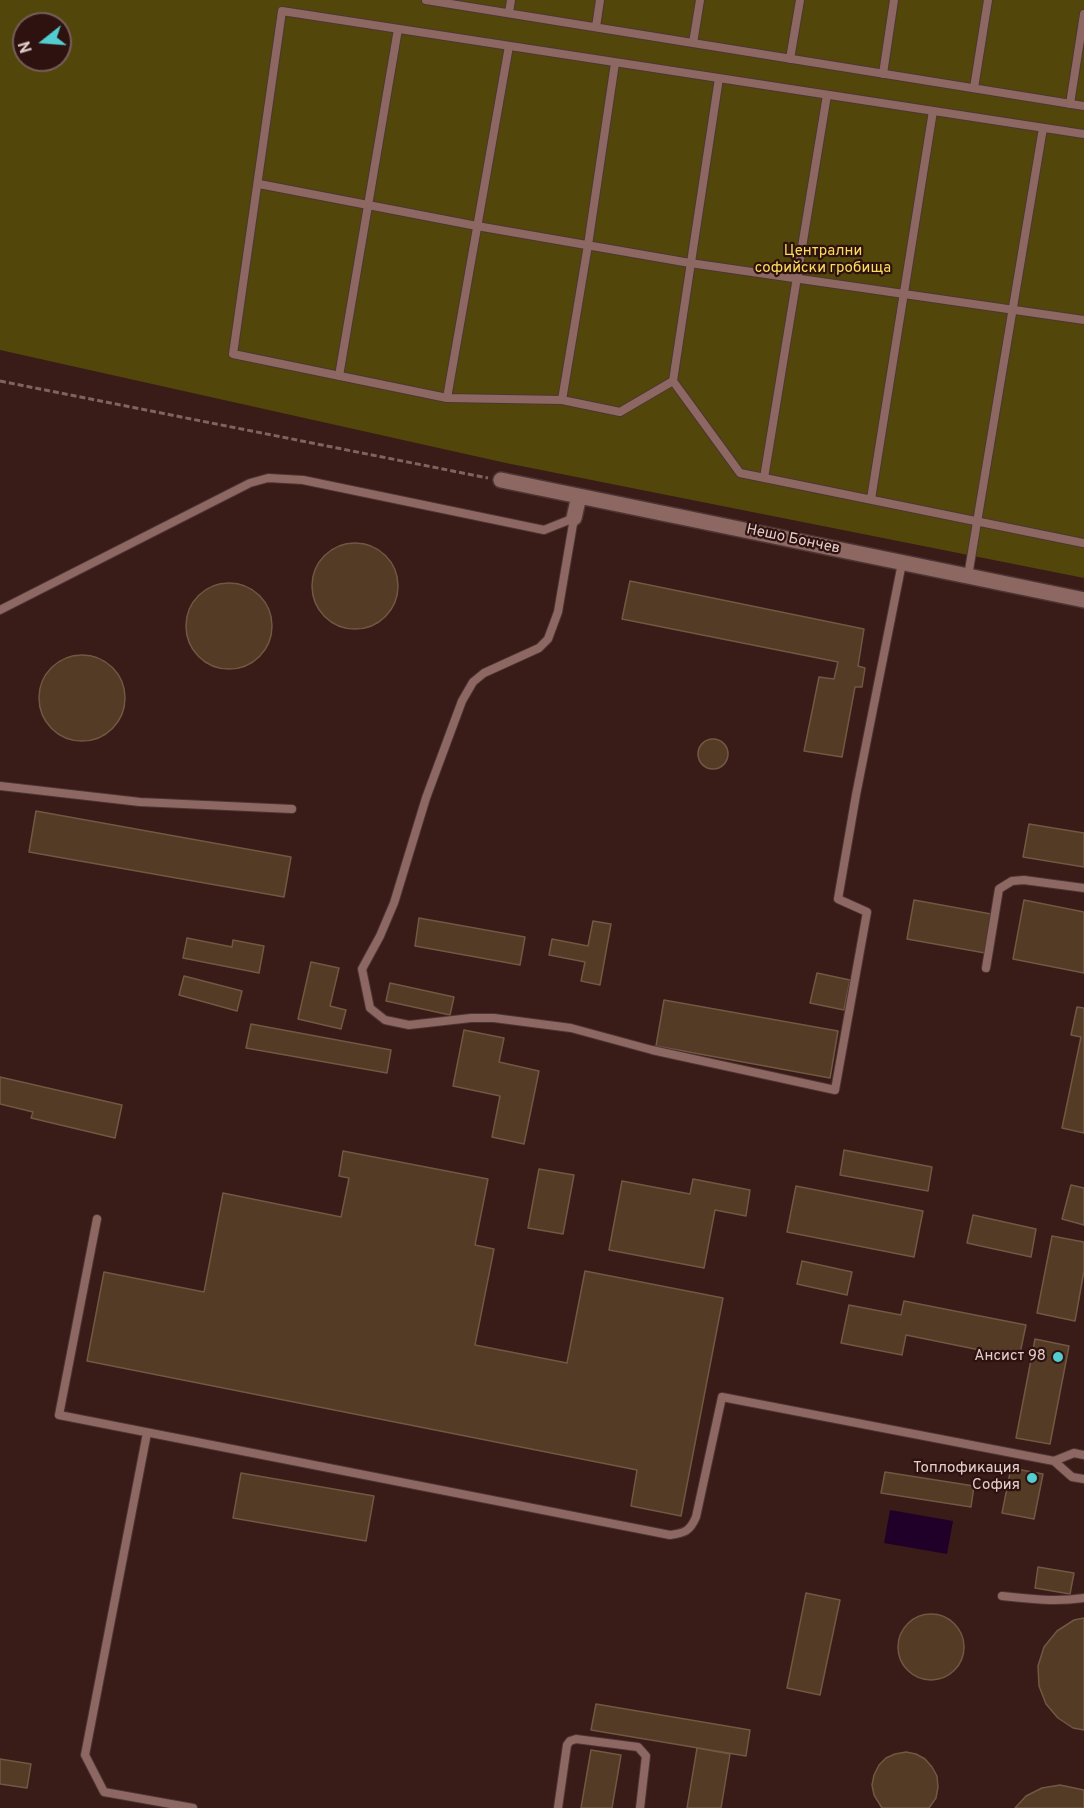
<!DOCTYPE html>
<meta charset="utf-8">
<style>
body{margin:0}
#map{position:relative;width:1084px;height:1808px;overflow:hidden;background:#391b18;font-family:Overpass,sans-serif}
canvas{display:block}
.north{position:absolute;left:12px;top:12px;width:60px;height:60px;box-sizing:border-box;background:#2e120f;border:2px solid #765d5a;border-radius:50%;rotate:253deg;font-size:16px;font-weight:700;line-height:24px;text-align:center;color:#e3cecb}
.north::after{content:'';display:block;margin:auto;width:21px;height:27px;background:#52cdd0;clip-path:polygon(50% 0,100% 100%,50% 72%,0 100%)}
</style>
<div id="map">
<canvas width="1084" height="1808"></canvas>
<div class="north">N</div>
</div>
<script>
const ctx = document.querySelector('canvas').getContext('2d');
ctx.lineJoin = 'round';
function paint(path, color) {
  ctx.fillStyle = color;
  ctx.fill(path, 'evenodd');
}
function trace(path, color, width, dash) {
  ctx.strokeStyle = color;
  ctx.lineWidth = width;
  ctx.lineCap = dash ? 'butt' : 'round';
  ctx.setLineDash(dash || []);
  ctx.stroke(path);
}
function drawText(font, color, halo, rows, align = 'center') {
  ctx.font = font + ' Overpass,sans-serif';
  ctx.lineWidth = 4.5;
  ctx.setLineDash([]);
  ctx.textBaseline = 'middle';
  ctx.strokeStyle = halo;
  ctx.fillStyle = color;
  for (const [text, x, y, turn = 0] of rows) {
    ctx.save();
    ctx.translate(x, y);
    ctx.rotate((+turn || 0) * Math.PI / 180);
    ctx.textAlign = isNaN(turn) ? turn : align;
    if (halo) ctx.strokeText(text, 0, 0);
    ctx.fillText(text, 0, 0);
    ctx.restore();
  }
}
const green = new Path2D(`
 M0,0H1084V578L506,463L0,350ZM24,24H60V60H24Z`);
const water = new Path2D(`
 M890,1510L953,1521L947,1554L884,1543Z`);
const building = new Path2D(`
 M312 586a43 43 0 1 1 86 0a43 43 0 1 1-86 0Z
 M630,581L864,629L858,666L865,668L862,687H855L842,757L804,751L819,677L834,679L838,662L622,619Z
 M186 626a43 43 0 1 1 86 0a43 43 0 1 1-86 0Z
 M39 698a43 43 0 1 1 86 0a43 43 0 1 1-86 0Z
 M698 754a15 15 0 1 1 30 0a15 15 0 1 1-30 0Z
 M36,811L291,857L284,897L29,852Z
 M1029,824L1084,833V867L1023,857Z
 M914,900L991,914L985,953L907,939Z
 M1024,900L1084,912V973L1013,959Z
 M419,918L525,937L520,965L415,946Z
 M593,921L611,924L600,985L581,981L585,962L549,955L552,939L588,946Z
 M187,938L232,947L233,940L264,946L259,973L183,958Z
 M311,962L339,968L330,1006L346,1010L341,1029L298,1019Z
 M817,973L850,980L844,1010L810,1003Z
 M184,976L242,991L237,1011L179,995Z
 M390,983L454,997L450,1015L386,1001Z
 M664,1000L838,1031L830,1078L656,1046Z
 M1077,1007L1084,1008V1133L1062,1128L1081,1037L1071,1035Z
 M251,1024L391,1050L387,1073L246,1048Z
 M464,1030L504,1038L499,1062L539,1071L524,1144L492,1137L500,1096L453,1086Z
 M0,1077L122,1105L115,1138L31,1118L33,1112L0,1104Z
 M844,1150L932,1167L928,1191L840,1175Z
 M343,1151L488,1179L475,1245L494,1249L475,1345L567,1363L585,1271L723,1298L681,1516L631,1506L637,1470L87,1361L104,1272L204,1292L223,1193L341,1217L349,1178L339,1176Z
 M539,1169L574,1175L563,1234L528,1228Z
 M693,1179L750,1190L746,1216L715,1210L704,1268L609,1250L622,1181L690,1194Z
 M1071,1185L1084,1188V1225L1062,1219Z
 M796,1186L923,1211L914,1257L787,1232Z
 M973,1215L1036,1229L1031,1257L967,1243Z
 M1052,1236L1084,1242V1271L1075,1321L1037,1313Z
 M802,1261L852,1272L847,1295L797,1284Z
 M904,1301L1026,1325L1019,1358L906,1335L902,1355L841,1343L849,1305L901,1315Z
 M1035,1339L1069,1346L1050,1444L1016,1438Z
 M1011,1468L1043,1474L1034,1519L1002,1513Z
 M885,1472L974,1486L971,1507L881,1493Z
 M241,1473L374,1496L366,1541L233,1518Z
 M1038,1567L1074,1573L1070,1594L1035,1588Z
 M806,1593L840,1600L820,1695L787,1688Z
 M898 1647a33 33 0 1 1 66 0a33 33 0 1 1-66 0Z
 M1084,1618V1730L1073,1728L1058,1718L1046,1704L1039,1686L1038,1666L1044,1647L1057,1631L1074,1620Z
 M596,1704L750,1730L746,1756L591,1730Z
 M697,1748L730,1754L721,1808H687Z
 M591,1750L621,1755L612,1808H581Z
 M906,1752L916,1754L925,1759L932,1767L937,1776L938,1787L936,1798L929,1808H882L874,1795L872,1785L874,1775L879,1765L886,1758L895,1754Z
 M0,1759L31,1764L27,1788L0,1784Z
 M1060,1785L1084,1790V1808H1015L1026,1796L1042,1788Z`);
const path = new Path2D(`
 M0,381L488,478`);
const service = new Path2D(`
 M426,0L1084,106
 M509,13L511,0
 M596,27L600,0
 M693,43L700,0
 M790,59L800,0
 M883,74L894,0
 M719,78L673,381L740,473L1083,543
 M974,88L988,0
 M1070,104L1084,14
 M259,184L477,226L690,263L1084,320
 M339,376L398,29
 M673,381L620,412L562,400L447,398L233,354L282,11L1084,134
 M447,398L509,46
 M562,400L588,245L615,63
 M764,478L827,95
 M871,499L933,111
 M574,518L558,612L548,639L539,648L484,673L473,682L462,701L426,798L394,903L380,936L362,969L370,1008L385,1020L409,1025L471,1018H494L571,1028L652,1050L835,1090L867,912L838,899L856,795L902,563
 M968,576L1043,128
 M0,610L250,483L268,478L303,480L544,530L574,518
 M0,786L140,802L292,809
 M986,968L999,889L1012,881L1024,880L1084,888
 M97,1219L59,1415L670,1535C685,1533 690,1531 696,1517L722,1397L1054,1461
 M147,1433L85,1755L104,1792L193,1808
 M1084,1455L1074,1453L1054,1461L1072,1477L1084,1479
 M1002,1596C1030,1599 1056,1602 1084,1598
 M558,1808L567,1745L570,1741L576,1739L638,1747L646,1756L640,1808`);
const minor = new Path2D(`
 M501,480L1084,600
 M574,518L579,496`);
const markers = [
 [1058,1357,6,"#52cdd0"],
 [1032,1478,6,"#52cdd0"]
];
const parkNames = [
 ["Централни",823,252],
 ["софийски гробища",823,269]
];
const streetNames = [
 ["Нешо Бончев",793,540,12]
];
const poiNames = [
 ["Ансист 98",1046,1357],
 ["Топлофикация",1020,1469],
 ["София",1020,1486]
];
paint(green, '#53460b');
paint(water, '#200029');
paint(building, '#533b26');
trace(building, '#725843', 1.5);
trace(service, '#4e3534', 10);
trace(minor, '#4e3534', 18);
trace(path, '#7e6461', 3, [6, 3]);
trace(service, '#8d6863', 8);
trace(minor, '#8d6863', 15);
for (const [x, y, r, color] of markers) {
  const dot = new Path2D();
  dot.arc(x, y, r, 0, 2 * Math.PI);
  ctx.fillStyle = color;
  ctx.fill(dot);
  trace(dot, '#2e120f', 2);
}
drawText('15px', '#fadb5b', '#2e120f', parkNames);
drawText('15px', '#e3cecb', '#2e120f', streetNames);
drawText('15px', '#e3cecb', '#2e120f', poiNames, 'right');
</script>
